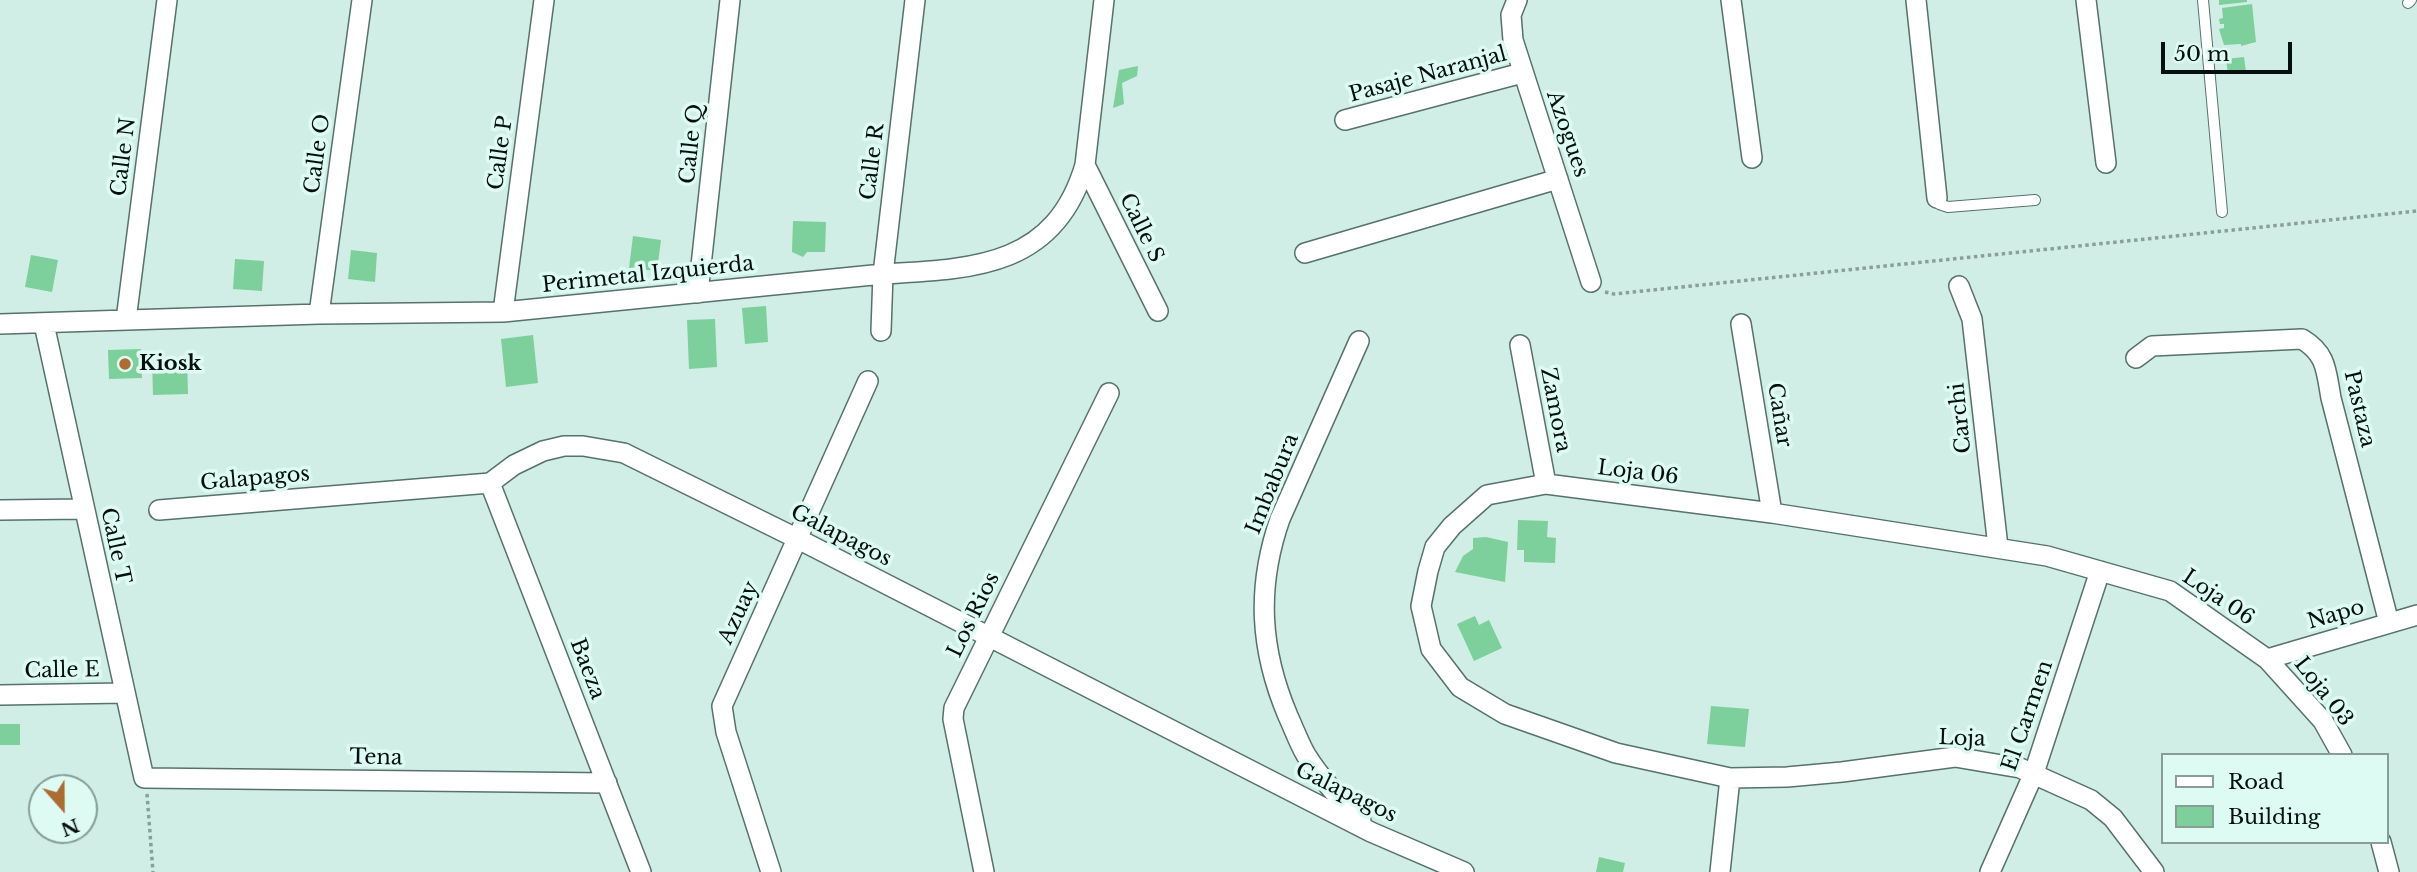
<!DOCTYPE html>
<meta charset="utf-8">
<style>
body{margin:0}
#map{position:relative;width:2417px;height:872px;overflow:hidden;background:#d0eee6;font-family:"Libre Baskerville",serif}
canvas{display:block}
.legend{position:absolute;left:2161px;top:753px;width:228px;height:91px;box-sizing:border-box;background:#ddfbf3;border:2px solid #879d97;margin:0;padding:9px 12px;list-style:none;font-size:21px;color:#050f0d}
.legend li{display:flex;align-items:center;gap:14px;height:35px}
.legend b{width:35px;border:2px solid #879d97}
.north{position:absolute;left:28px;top:774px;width:70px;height:70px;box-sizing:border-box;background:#ddfbf3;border:2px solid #879d97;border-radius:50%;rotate:159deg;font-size:19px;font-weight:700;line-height:28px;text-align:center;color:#050f0d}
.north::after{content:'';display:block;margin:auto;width:24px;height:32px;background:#ab6d33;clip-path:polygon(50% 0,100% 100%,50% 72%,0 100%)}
.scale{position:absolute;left:2161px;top:42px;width:131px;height:32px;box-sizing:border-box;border:4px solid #050f0d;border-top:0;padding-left:9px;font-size:21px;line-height:24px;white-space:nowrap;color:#050f0d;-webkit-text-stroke:5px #ddfbf3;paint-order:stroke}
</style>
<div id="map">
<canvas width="2417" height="872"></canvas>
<ul class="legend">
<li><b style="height:9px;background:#fff"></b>Road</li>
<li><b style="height:19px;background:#7dcf9b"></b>Building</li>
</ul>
<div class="north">N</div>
<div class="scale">50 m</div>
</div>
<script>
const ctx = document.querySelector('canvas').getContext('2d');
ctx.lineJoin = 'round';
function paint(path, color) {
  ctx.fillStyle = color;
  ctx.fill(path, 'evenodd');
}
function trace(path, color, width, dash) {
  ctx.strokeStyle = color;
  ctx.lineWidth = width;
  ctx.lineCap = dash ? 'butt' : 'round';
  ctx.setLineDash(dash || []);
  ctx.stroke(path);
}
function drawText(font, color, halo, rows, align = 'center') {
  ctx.font = font + ' "Libre Baskerville",serif';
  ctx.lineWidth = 7;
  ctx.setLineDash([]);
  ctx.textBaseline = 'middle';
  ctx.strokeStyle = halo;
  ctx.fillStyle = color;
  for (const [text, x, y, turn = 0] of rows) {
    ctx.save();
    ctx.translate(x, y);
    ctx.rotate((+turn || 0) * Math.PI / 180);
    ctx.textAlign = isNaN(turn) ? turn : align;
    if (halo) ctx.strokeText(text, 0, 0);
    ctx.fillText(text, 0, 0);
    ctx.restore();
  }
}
const building = new Path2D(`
 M2219,0H2247V2L2219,5Z
 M2252,4L2256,42L2241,46V44L2224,45L2219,29L2224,28V24H2220L2219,19L2223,18L2222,8Z
 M2244,57L2246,72L2228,74L2226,59Z
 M1138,66L1137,76L1122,83L1124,104L1113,108L1119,70Z
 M793,221L826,222L825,252H807L803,257L792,252Z
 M633,236L661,240L657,271L629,268Z
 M351,250L377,253L375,282L348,279Z
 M31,255L58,260L52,292L25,287Z
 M235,259L264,261L262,291L233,289Z
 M766,306L768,342L745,344L742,308Z
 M715,319L717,367L689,369L687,320Z
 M533,335L538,383L506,387L501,339Z
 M141,349L142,378L109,379L108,350Z
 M187,357L188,394L153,395L152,358Z
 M1518,520L1548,521L1547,537L1556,538L1555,563L1524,562V550H1517Z
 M1486,537L1508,542L1505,582L1455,572L1463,556L1473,549V538Z
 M1475,616L1479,625L1489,620L1502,648L1474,661L1457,624Z
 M1711,706L1749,709L1745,747L1707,744Z
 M0,724H20V745H0Z
 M1599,857L1625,863L1623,872H1596Z`);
const path = new Path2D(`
 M1605,292L1614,294L2417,211
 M147,794L153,872`);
const lane = new Path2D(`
 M2203,0L2222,212
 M2408,3L2411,0
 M1937,198L1939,204L1948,207L2035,200`);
const street = new Path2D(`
 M1517,0L1511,15L1513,40L1591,282
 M1731,0L1752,158
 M1916,0L1937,198
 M2086,0L2106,163
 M1345,120L1522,73
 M1085,165L1158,311
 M1305,253L1558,179
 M1959,286L1972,319L1998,547
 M698,293L730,0
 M503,312L544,0
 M319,314L362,0
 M126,320L167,0
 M0,324L319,314L503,312L883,274C974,269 1055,267 1085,165L1104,0
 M44,324L144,778L607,783
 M1741,324L1772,513
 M881,331L883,274L915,0
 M1359,341L1280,519C1256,588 1260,650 1288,716C1294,729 1299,743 1306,755C1321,779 1341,800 1361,821
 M1520,345L1546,484
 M2136,358L2152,346L2302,339C2327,354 2326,371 2331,398L2389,623
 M490,483L641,872
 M0,510L83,509
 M159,510L490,483L514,465L543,451L564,446H583L624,453L798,539L1371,832L1464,872
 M2267,659L2417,615
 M0,695L124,693
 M2381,842L2389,872
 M771,872L726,732L722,706L868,381
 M984,872L953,719L954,708L1109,393
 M1720,872L1730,778
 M1990,872L2034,773L2100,571
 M2154,872L2113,818L2091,800L2020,768L1955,757L1842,772L1787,777L1730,778L1616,753L1505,714L1460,687L1431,649L1421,606L1428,571L1435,547L1452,526L1487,495L1546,484L1772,513L2047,556L2170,591L2267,659L2323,721L2342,755`);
const markers = [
 [125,364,7,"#ab6d33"]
];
const streetNames = [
 ["Pasaje Naranjal",1428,75,-15],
 ["Azogues",1567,134,71],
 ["Calle Q",692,144,-84],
 ["Calle P",501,153,-82],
 ["Calle O",318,154,-82],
 ["Calle N",124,157,-83],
 ["Calle R",873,162,-83],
 ["Calle S",1141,228,64],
 ["Perimetal Izquierda",648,275,-6],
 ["Pastaza",2359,409,77],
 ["Zamora",1555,410,79],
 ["Cañar",1779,415,81],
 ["Carchi",1961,418,-96],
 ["Loja 06",1638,473,7],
 ["Galapagos",255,479,-5],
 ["Imbabura",1273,484,-68],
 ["Galapagos",841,536,27],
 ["Calle T",115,546,78],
 ["Loja 06",2218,598,34],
 ["Azuay",739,613,-65],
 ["Los Rios",974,615,-64],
 ["Napo",2336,615,-16],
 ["Baeza",587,669,69],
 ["Calle E",62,671,-1],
 ["Loja 03",2323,692,52],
 ["El Carmen",2028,716,-71],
 ["Loja",1962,739,2],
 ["Tena",376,758,1],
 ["Galapagos",1346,793,26]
];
const poiNames = [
 ["Kiosk",139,364]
];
paint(building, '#7dcf9b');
trace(lane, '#57716b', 12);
trace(street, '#57716b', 22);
trace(path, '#89a09a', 3.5, [3.5, 3.5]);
trace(lane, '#fff', 10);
trace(street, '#fff', 19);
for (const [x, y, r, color] of markers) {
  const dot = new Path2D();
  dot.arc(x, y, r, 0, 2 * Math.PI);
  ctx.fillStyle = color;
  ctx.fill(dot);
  trace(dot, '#ddfbf3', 2.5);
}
drawText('21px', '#050f0d', '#ddfbf3', streetNames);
drawText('bold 21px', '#050f0d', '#ddfbf3', poiNames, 'left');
</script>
